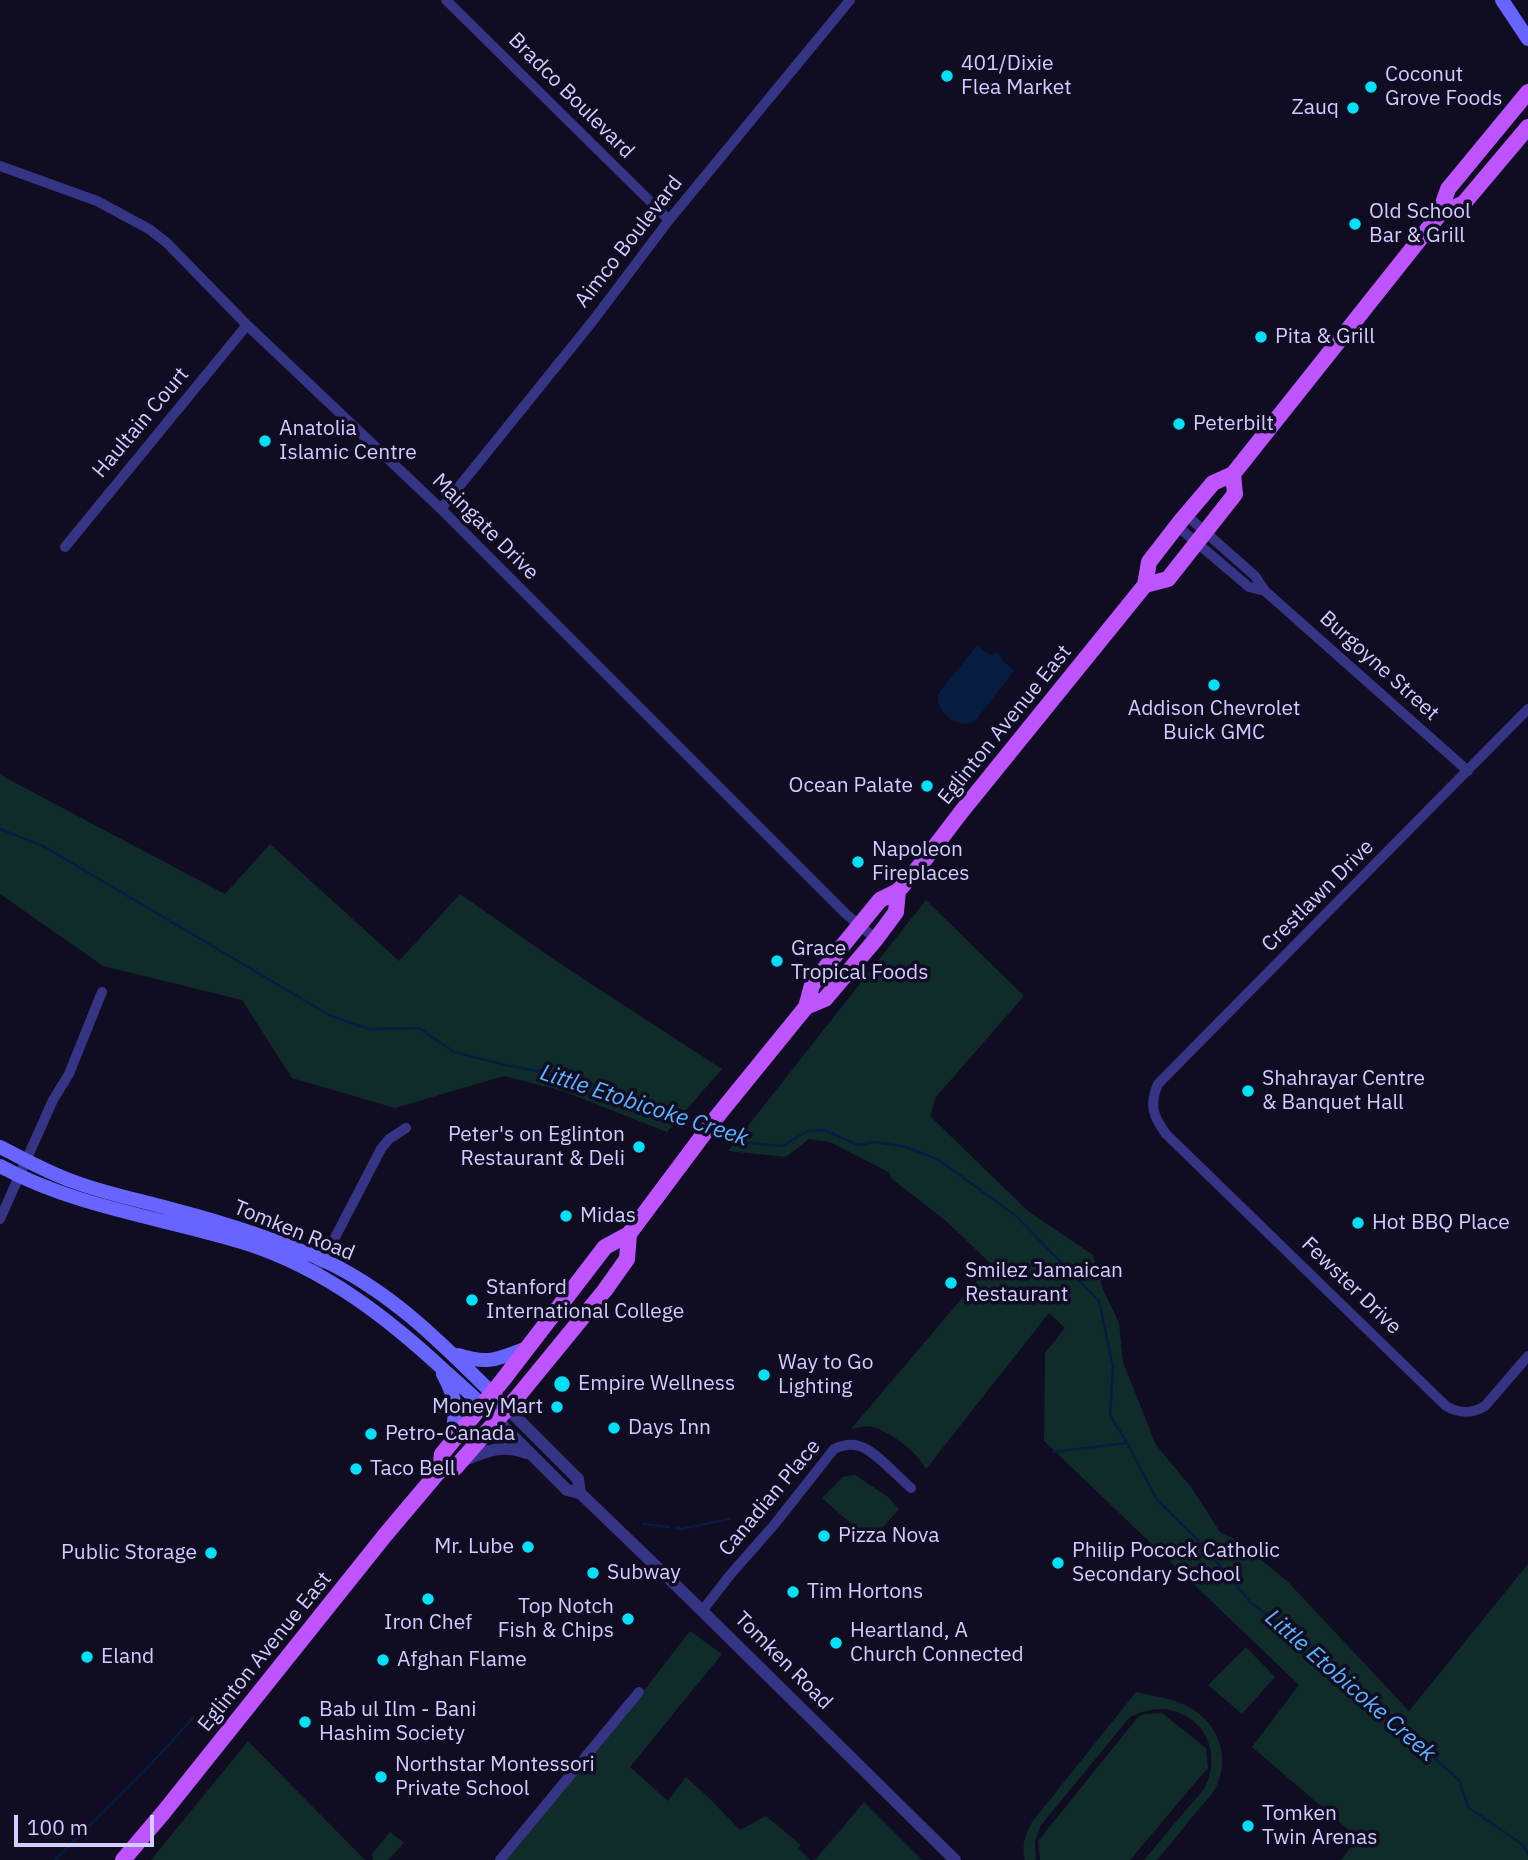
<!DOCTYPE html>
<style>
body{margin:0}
#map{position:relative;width:1528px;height:1860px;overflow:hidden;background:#100c22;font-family:"IBM Plex Sans",sans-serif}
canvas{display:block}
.scale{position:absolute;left:14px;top:1815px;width:140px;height:32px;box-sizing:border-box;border:4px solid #d2cdff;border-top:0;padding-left:9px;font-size:21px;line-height:24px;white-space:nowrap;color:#d2cdff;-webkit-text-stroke:5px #100c22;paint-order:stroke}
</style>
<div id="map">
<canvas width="1528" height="1860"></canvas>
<div class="scale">100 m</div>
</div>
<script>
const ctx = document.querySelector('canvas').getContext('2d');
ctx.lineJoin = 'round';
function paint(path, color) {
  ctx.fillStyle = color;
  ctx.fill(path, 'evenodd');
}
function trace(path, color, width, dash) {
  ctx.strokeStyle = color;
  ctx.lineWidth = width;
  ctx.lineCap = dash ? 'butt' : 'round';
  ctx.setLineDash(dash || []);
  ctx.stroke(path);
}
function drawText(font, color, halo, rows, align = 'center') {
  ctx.font = font + ' "IBM Plex Sans",sans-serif';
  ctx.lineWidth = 7;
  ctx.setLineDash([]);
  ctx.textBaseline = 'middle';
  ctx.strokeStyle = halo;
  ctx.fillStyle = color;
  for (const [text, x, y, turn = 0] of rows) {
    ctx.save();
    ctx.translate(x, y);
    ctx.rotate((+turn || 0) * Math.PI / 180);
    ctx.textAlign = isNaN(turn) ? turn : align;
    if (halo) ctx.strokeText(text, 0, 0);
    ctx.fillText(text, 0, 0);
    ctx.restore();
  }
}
const green = new Path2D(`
 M0,773L6,778L225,894L270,844L399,961L460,894L562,965L722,1069L667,1132L563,1091L504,1076L395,1108L292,1078L242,1000L103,966L0,894Z
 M926,900L1024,996L936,1097L930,1116L1029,1212L1093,1255L1103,1289L1119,1323L1123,1362L1156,1445L1191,1487L1220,1532L1239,1541L1289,1583L1409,1711L1528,1564V1860H1341L1358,1838L1252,1747L1299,1685L1044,1441L1045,1353L1065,1328L1049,1313L926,1469C917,1452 892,1433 873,1427C867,1425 858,1428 851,1429L991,1264L946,1221L891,1178L890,1173L830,1142L809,1139L786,1157L728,1151Z
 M855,1475L888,1497L899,1509L871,1541L822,1498L843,1477Z
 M690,1631L722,1654L630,1767L668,1801L686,1777L710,1799L740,1830L766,1816L801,1845L798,1848L810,1860H506L639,1697Z
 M1246,1647L1275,1677L1242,1714L1208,1685Z
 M1136,1692C1152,1696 1168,1697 1183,1704C1216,1718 1233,1756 1215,1789C1211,1796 1204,1803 1198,1810C1185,1826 1171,1843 1157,1860H1144C1158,1843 1172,1827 1186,1810C1192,1803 1199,1796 1204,1789C1217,1767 1213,1735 1192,1720C1170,1705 1153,1707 1130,1717L1041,1825L1035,1841L1036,1860H1025C1021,1847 1025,1834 1032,1822Z
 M1162,1713L1206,1748L1208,1768L1200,1777L1130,1860H1040L1038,1841L1138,1717L1144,1714Z
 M248,1741L365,1860H151Z
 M864,1802L922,1860H815Z
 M390,1832L404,1843L388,1860H373L372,1854Z`);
const water = new Path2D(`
 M977,645C984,649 988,659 998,652L1002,660L1014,671L976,720C960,732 935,713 938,694Z`);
const stream = new Path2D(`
 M0,829L45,847L329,1015L368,1029L419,1028L454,1052L509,1066L567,1076L657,1106L703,1126
 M715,1131L739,1142L782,1146L808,1131L824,1130L858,1145L874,1142L906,1147L939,1160L1016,1216L1099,1301L1113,1367L1110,1415L1127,1443L1157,1500L1199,1541L1251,1603L1314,1650L1459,1780L1468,1807L1523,1845L1528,1854
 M1053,1452L1126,1443
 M643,1524L669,1527
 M677,1528L682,1529L729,1519
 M55,1860L149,1766L193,1718`);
const minor = new Path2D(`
 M446,0L669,220
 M0,166L97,201L149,229L167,243L247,325L441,509L846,914L876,939
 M441,509L592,322L669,220L850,0
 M1186,515L1255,576L1265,591L1468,771
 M1177,526L1249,587L1265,591
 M65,547L247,325
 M1528,709L1158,1084C1149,1105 1153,1116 1166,1134L1446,1406C1460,1414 1472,1414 1485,1406L1528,1356
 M0,1219L53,1100L69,1074L79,1049L102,992
 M315,1272L330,1247L381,1149L389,1139L406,1128
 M702,1611L730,1575L774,1525L834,1449C843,1445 853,1443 862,1447C876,1452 899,1478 911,1488
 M500,1860L639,1692`);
const tertiary = new Path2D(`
 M507,1408L578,1479L580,1493
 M497,1420L567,1490L580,1493L687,1596L955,1860
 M461,1461C487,1452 499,1443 527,1453`);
const secondary = new Path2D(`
 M1502,0L1528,39
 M0,1147C24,1159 47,1172 72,1181C106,1194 140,1200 175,1210C225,1223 274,1239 321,1259C396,1293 450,1352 507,1408
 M0,1166C77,1208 165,1218 248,1244C325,1269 388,1318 447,1373C464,1388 481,1403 497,1420
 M458,1355C489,1365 497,1359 527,1348
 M443,1374C459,1404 456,1410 451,1442`);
const primary = new Path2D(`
 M1439,215L1464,203L1528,127
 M1145,585L1168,579L1235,494L1233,474
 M806,1007L825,999L876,939L896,912L898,891
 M440,1470L455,1468L519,1395L605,1290L627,1259L629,1234
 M123,1860L163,1813L386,1534L440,1470L442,1454L502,1381L605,1247L629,1234L715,1119L806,1007L812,985L844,944L880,900L898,891L923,862L962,811L1145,585L1149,562L1180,522L1213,483L1233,474L1439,215L1448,189L1528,92`);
const markers = [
 [947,76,7,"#00e1f8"],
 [1371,87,7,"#00e1f8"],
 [1353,108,7,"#00e1f8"],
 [1355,224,7,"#00e1f8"],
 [1261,337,7,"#00e1f8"],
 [1179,424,7,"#00e1f8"],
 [265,441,7,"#00e1f8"],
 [1214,685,7,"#00e1f8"],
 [927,786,7,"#00e1f8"],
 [858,862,7,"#00e1f8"],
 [777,961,7,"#00e1f8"],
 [1248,1091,7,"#00e1f8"],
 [639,1147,7,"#00e1f8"],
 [566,1216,7,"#00e1f8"],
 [1358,1223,7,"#00e1f8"],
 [951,1283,7,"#00e1f8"],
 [472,1300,7,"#00e1f8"],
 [764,1375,7,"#00e1f8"],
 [562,1384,9,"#00e1f8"],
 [557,1407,7,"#00e1f8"],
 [614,1428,7,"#00e1f8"],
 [371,1434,7,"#00e1f8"],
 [356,1469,7,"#00e1f8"],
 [824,1536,7,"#00e1f8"],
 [528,1547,7,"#00e1f8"],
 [211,1553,7,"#00e1f8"],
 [1058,1563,7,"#00e1f8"],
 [593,1573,7,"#00e1f8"],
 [793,1592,7,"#00e1f8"],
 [428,1599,7,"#00e1f8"],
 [628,1619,7,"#00e1f8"],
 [836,1643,7,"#00e1f8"],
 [87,1657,7,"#00e1f8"],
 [383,1660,7,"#00e1f8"],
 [305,1722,7,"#00e1f8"],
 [381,1777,7,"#00e1f8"],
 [1248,1826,7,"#00e1f8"]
];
const poiNames = [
 ["401/Dixie",961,64],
 ["Flea Market",961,88],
 ["Coconut",1385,75],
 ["Grove Foods",1385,99],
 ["Zauq",1339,108,"right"],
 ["Old School",1369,212],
 ["Bar & Grill",1369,236],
 ["Pita & Grill",1275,337],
 ["Peterbilt",1193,424],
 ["Anatolia",279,429],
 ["Islamic Centre",279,453],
 ["Addison Chevrolet",1214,709,"center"],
 ["Buick GMC",1214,733,"center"],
 ["Ocean Palate",913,786,"right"],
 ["Napoleon",872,850],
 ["Fireplaces",872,874],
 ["Grace",791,949],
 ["Tropical Foods",791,973],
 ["Shahrayar Centre",1262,1079],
 ["& Banquet Hall",1262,1103],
 ["Peter's on Eglinton",625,1135,"right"],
 ["Restaurant & Deli",625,1159,"right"],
 ["Midas",580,1216],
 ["Hot BBQ Place",1372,1223],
 ["Smilez Jamaican",965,1271],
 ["Restaurant",965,1295],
 ["Stanford",486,1288],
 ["International College",486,1312],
 ["Way to Go",778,1363],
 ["Lighting",778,1387],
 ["Empire Wellness",578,1384],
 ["Money Mart",543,1407,"right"],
 ["Days Inn",628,1428],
 ["Petro-Canada",385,1434],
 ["Taco Bell",370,1469],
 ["Pizza Nova",838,1536],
 ["Mr. Lube",514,1547,"right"],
 ["Philip Pocock Catholic",1072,1551],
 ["Secondary School",1072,1575],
 ["Public Storage",197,1553,"right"],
 ["Subway",607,1573],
 ["Tim Hortons",807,1592],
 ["Top Notch",614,1607,"right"],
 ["Fish & Chips",614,1631,"right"],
 ["Iron Chef",428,1623,"center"],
 ["Heartland, A",850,1631],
 ["Church Connected",850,1655],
 ["Eland",101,1657],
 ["Afghan Flame",397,1660],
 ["Bab ul Ilm - Bani",319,1710],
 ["Hashim Society",319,1734],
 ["Northstar Montessori",395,1765],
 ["Private School",395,1789],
 ["Tomken",1262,1814],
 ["Twin Arenas",1262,1838]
];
const streetNames = [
 ["Bradco Boulevard",571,96,45],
 ["Aimco Boulevard",629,242,-52],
 ["Haultain Court",141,423,-50],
 ["Maingate Drive",485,527,45],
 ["Burgoyne Street",1379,666,42],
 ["Eglinton Avenue East",1005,725,-51],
 ["Crestlawn Drive",1318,896,-45],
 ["Tomken Road",294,1231,22],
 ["Fewster Drive",1351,1286,44],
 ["Canadian Place",770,1498,-50],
 ["Eglinton Avenue East",265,1652,-51],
 ["Tomken Road",783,1661,45]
];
const waterNames = [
 ["Little Etobicoke Creek",644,1106,18],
 ["Little Etobicoke Creek",1350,1686,41]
];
paint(green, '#0f2c2b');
paint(water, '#061c41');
trace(stream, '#061c41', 2.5);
trace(minor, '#363484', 10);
trace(tertiary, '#363484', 12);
trace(secondary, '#6764ff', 14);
trace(primary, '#be54ff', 16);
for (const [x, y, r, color] of markers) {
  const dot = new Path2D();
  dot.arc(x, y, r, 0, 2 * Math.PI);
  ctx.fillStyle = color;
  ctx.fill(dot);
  trace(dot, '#100c22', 2.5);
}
drawText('21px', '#d2cdff', '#100c22', poiNames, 'left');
drawText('21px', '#d2cdff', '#100c22', streetNames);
drawText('italic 23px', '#5bb4ff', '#100c22', waterNames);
</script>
